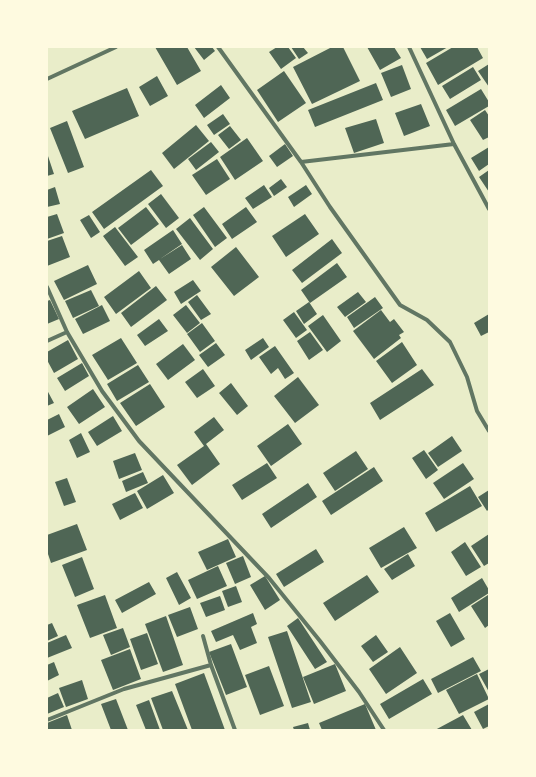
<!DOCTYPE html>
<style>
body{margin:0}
#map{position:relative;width:536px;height:777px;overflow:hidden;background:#e9edc9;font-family:Figtree,sans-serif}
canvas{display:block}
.frame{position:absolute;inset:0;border:48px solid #fefae0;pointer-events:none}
</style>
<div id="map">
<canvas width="536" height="777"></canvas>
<div class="frame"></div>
</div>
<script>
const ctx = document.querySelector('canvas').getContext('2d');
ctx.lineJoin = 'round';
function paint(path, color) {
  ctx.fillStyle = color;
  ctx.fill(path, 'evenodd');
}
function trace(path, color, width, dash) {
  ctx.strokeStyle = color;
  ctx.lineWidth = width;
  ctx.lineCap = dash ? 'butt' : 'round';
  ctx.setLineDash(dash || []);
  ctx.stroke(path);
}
const building = new Path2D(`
 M155,47H187L201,71L177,85Z
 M194,47H212L215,51L204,60Z
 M277,47H288L296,58L281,69L269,52Z
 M291,47H303L308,53L299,59Z
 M332,47H343L360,81L312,104L293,67Z
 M367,47H394L401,58L380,70Z
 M420,47H448L427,59Z
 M453,47H477L483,58L438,85L426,63Z
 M489,64V87L478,71Z
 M402,65L411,89L391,97L381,73Z
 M473,67L481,80L450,99L442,86Z
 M284,71L306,103L278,122L257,90Z
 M157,76L168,96L150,106L139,87Z
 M376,83L383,100L315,127L308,110Z
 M221,85L230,98L204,118L195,105Z
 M127,88L139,116L85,139L72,111Z
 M481,89L489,102V106L455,126L446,110Z
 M421,104L430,126L404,136L395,113Z
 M485,110L489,116V137L483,140L470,120Z
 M223,114L230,124L214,135L207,125Z
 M376,119L384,143L354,153L345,128Z
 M67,121L84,167L68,173L50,128Z
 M196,125L209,141L174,169L162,153Z
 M230,126L241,140L229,149L218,135Z
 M247,138L263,161L235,180L220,157Z
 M211,142L219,152L196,170L188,159Z
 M285,144L293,156L277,167L269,156Z
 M489,147V164L479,171L471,158Z
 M47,153L54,174L47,176Z
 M217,159L230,179L206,195L192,175Z
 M151,170L163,186L104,229L92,212Z
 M489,170V192L479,177Z
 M281,179L287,187L274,196L269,188Z
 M264,185L272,197L253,209L245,198Z
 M306,185L312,194L294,207L288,197Z
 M55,187L60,204L47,207V190Z
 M161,194L179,218L166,228L148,204Z
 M146,207L159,224L131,245L118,228Z
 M204,207L227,238L215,247L193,215Z
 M246,207L257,222L232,239L222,224Z
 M57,214L64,233L47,239V217Z
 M305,214L319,234L286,257L272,236Z
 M89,215L100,232L91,238L80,220Z
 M190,218L213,249L200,260L176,229Z
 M115,227L138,257L125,266L103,236Z
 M173,230L182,244L160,259L182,245L191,259L169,274L159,260L153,264L144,250Z
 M62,236L70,257L47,266V241Z
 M332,239L342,253L302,283L292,270Z
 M236,247L259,277L234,296L211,267Z
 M337,263L347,277L310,303L301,290Z
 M88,265L97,284L64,300L54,281Z
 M139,271L151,288L116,314L104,297Z
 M193,280L201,291L181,304L174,292Z
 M156,286L167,300L131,327L121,313Z
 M91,290L99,306L73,318L65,301Z
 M358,292L366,302L345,317L337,307Z
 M197,295L211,314L201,320L188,302Z
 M375,297L383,308L354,328L347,317Z
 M50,300L59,319L47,324V301Z
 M309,302L317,314L304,324L296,311Z
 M102,305L110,321L83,334L75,319Z
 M186,305L200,323L187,333L173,315Z
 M381,310L390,322L394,319L404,332L399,335L401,338L374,359L353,331Z
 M294,312L307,330L296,338L283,320Z
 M489,314V332L481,336L474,323Z
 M323,315L341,341L327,352L308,326Z
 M159,319L168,331L145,346L137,335Z
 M202,323L215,341L200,352L187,334Z
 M310,332L323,350L309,360L297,341Z
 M121,338L137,363L108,380L92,355Z
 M263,338L269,347L251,360L245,350Z
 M68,340L78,359L54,373L47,360V352Z
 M402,342L417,365L392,383L376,361Z
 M216,343L225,355L208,367L199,355Z
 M183,344L195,360L168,380L156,364Z
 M275,346L294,373L285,379L278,368L271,374L259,357Z
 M82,363L89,376L65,391L57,378Z
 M138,365L149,382L117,401L107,384Z
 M203,369L215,386L197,398L185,382Z
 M422,369L434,385L380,420L370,403Z
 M298,377L319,405L295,423L274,396Z
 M231,383L248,406L237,415L219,393Z
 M150,384L165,407L136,426L120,403Z
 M93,389L105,407L79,424L67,407Z
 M47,390L54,403L47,406Z
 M59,414L65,427L47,436V420Z
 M113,416L122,431L97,446L88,432Z
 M214,417L224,430L206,444L220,464L192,485L177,465L204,446L194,432Z
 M288,424L302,444L271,466L257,446Z
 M81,433L90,452L77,458L69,440Z
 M452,436L462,451L438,467L428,453Z
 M424,450L438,470L426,479L412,458Z
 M356,451L368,469L335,491L323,473Z
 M135,453L142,470L119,479L113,461Z
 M267,463L277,478L242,500L232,485Z
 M463,463L474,479L444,499L433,483Z
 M374,467L383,481L331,515L322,501Z
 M143,472L148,483L126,492L122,481Z
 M163,475L174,493L147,509L137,491Z
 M67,478L76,502L64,506L55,482Z
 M308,483L317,497L271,528L262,514Z
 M470,486L482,506L436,532L425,513Z
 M489,490V509L487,511L478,497Z
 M135,493L143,508L120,520L112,504Z
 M77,524L87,550L51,563L47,551V535Z
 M404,527L417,548L381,568L369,548Z
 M489,534V563L484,566L471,546Z
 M228,539L236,557L207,570L198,552Z
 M465,542L481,567L466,576L451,552Z
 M316,549L324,562L284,587L276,574Z
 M408,554L415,566L392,580L384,569Z
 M243,556L251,577L235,584L226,563Z
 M82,557L94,589L75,597L62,565Z
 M218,566L227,586L197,599L188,580Z
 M177,572L191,598L179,605L166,578Z
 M367,575L379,592L335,621L323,603Z
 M265,576L280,600L265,610L250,585Z
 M482,578L489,590V593L459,612L451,598Z
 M149,582L156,594L122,613L115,600Z
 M236,586L242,602L228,607L222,591Z
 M105,595L117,628L90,638L77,605Z
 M488,595L489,625L485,628L471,606Z
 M220,596L225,610L206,617L200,603Z
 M190,607L198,629L177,637L168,615Z
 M253,613L257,624L251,627L257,643L240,650L233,635L216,642L211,631Z
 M450,613L465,639L451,647L436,621Z
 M166,616L183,665L163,672L145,624Z
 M298,618L327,662L315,669L287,626Z
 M52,623L58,636L47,641V625Z
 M123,628L130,647L111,655L103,635Z
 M287,631L311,702L292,708L268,637Z
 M147,633L158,664L141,670L130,639Z
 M66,635L72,648L47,658V643Z
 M376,635L388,652L373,662L361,646Z
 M231,644L247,687L226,695L209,652Z
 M400,647L417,673L386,694L369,669Z
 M130,649L141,679L113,690L101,660Z
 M473,657L481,671L438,693L431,679Z
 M54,662L59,675L47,681V665Z
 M335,664L346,691L314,704L303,677Z
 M269,666L284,706L260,715L245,675Z
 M489,669V692L479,674Z
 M204,673L225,730H192L175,684Z
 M477,674L489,699L459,714L446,690Z
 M423,679L432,694L389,719L380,704Z
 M82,680L88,699L66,707L59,688Z
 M172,691L188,730H163L151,698Z
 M58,693L64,707L47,714V698Z
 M116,699L128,730H111L101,704Z
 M149,700L160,730H146L136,705Z
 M365,704L376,730H322L319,723Z
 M489,704V726L483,729L474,712Z
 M67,715L72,730H47V723Z
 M463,715L472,730H435Z
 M308,723L310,730H294L293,727Z`);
const minor = new Path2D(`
 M218,47L301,162L330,207L400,305L427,320L450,342L467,377L477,411L489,431
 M409,47L454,144L489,209
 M47,79L116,47
 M301,162L454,144
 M47,287L67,332L102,391L139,441L269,578L320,641L359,692L384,730
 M47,341L67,332
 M203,636L211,665L235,730
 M47,720L124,689L211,665`);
paint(building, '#4f6655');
trace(minor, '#617663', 4);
</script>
